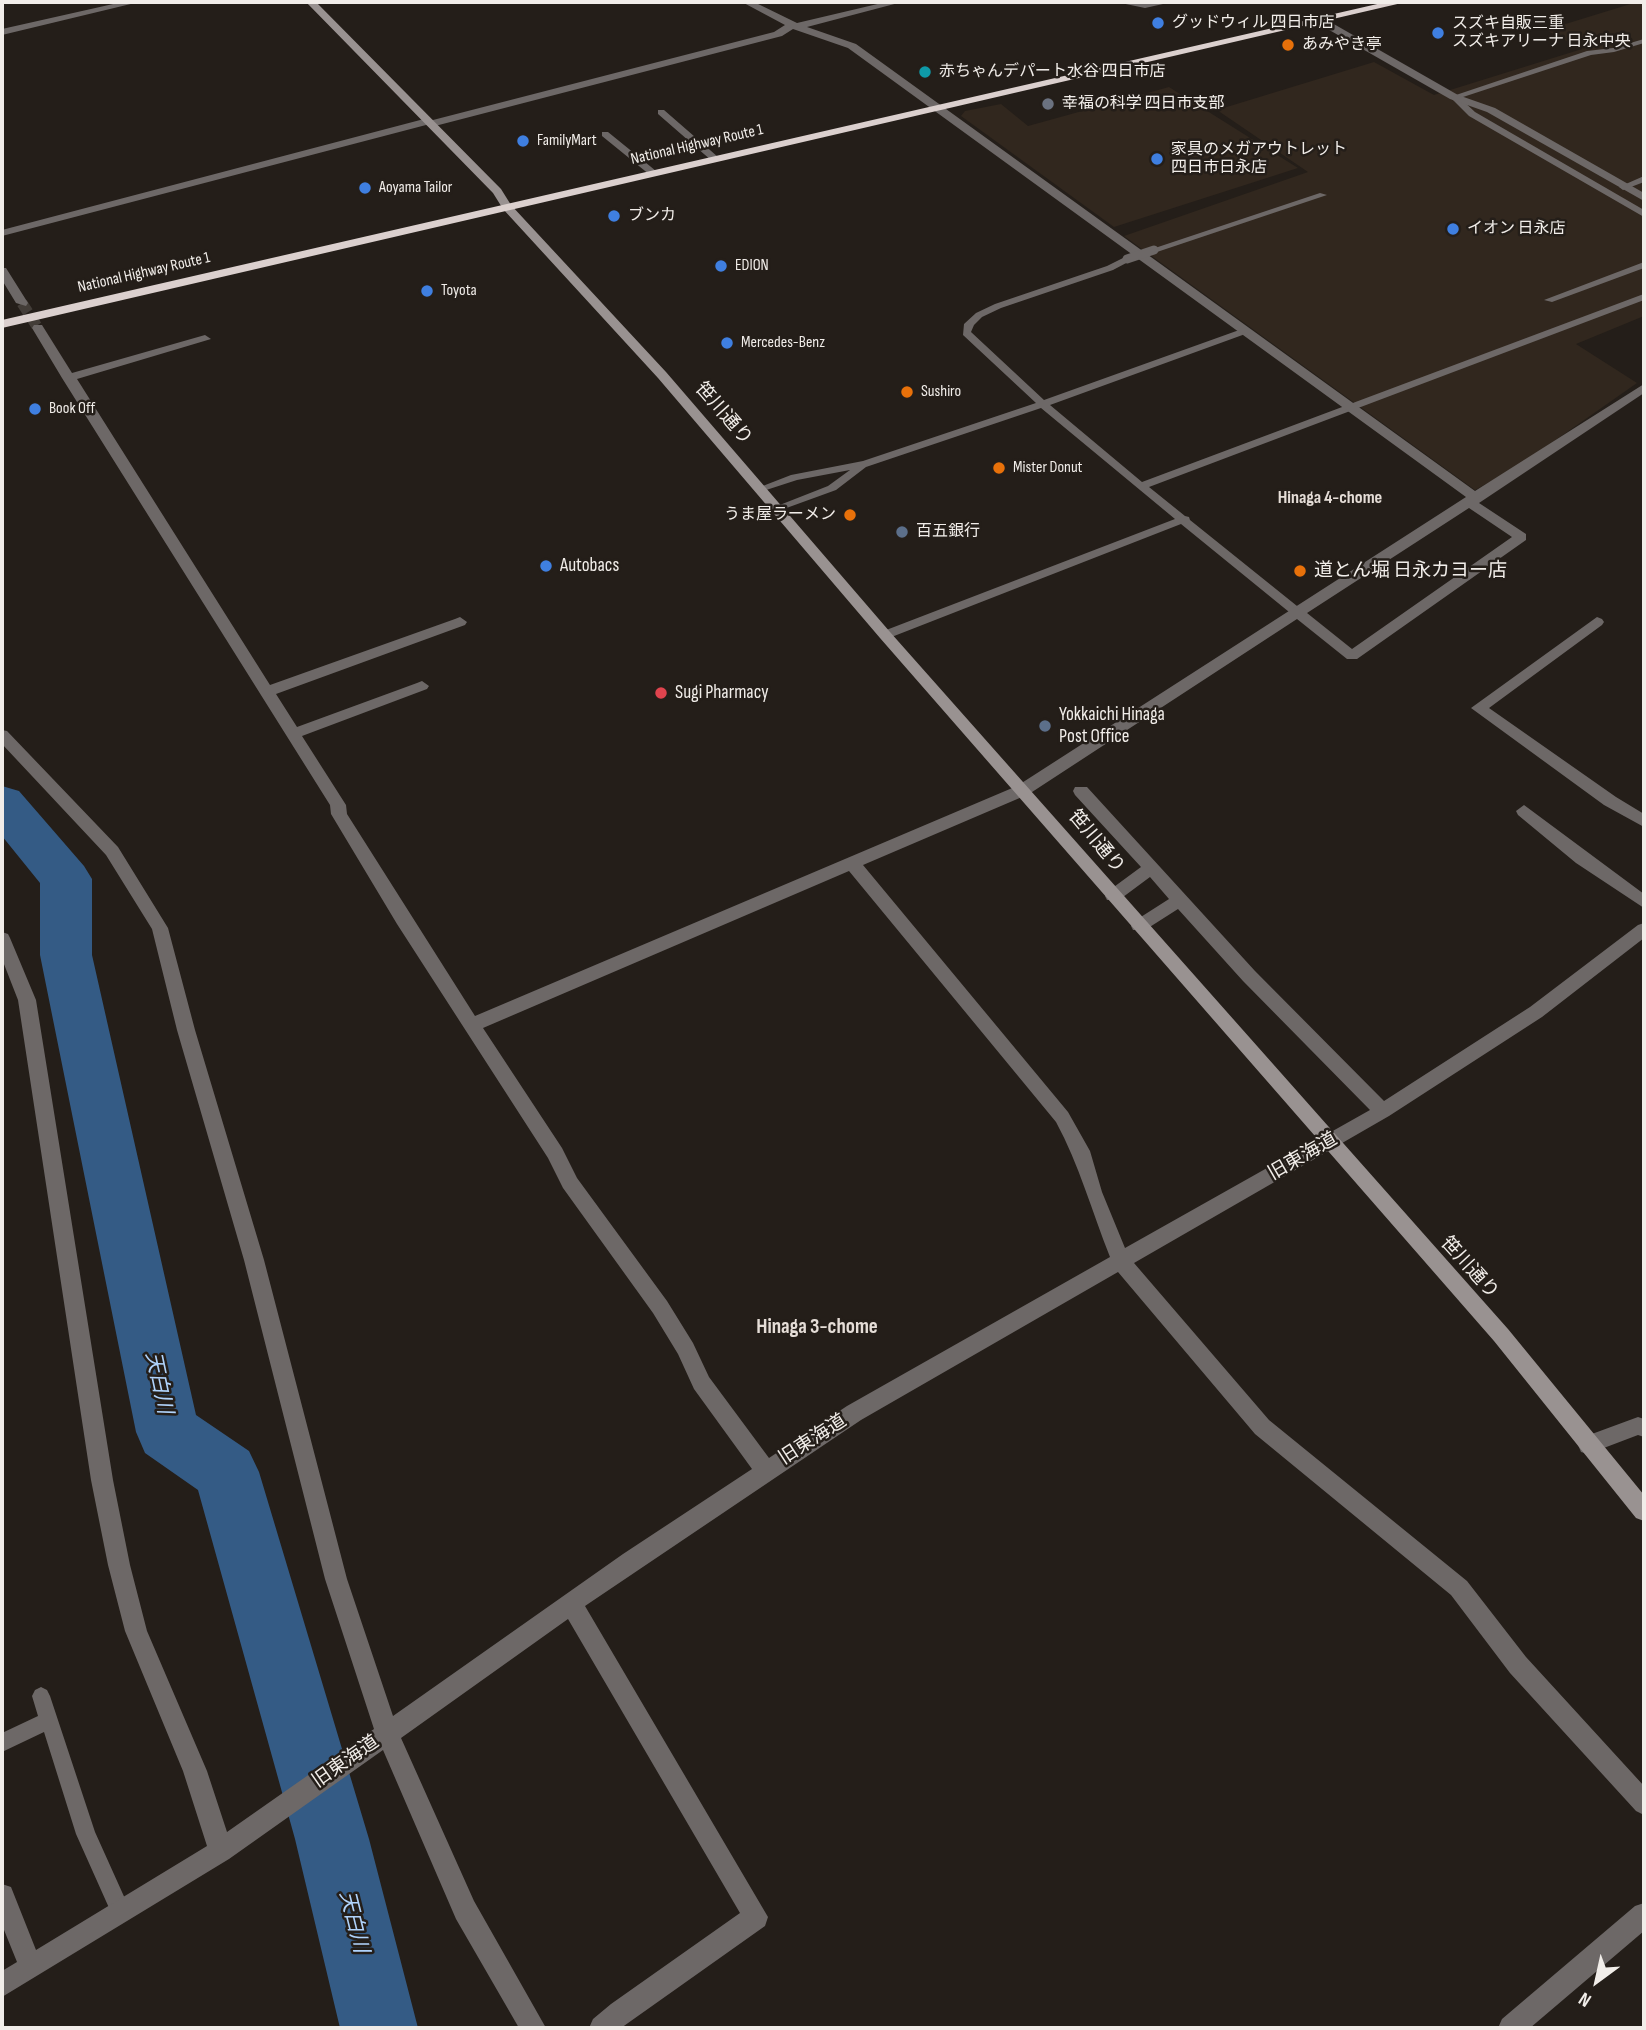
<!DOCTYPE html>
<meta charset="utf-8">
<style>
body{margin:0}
#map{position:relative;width:1646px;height:2030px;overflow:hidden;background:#241e19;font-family:"Sofia Sans Condensed",sans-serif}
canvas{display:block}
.frame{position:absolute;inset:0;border:4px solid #f1ede9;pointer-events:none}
.north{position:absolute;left:1562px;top:1946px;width:70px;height:70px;-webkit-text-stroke:5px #241e19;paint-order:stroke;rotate:213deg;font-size:19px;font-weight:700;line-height:28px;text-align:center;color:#f1ede9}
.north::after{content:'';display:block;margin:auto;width:24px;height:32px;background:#f1ede9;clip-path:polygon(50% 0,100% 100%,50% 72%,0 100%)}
</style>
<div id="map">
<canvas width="1646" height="2030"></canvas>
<div class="frame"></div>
<div class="north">N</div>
</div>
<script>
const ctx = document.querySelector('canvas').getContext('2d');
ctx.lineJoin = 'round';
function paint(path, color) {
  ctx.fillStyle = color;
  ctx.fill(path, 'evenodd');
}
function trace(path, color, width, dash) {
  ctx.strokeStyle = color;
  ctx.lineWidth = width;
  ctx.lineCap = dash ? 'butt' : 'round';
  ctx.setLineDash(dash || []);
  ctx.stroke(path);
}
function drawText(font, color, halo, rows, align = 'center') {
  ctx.font = font + ' "Sofia Sans Condensed","Noto Sans JP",sans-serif';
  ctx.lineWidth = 5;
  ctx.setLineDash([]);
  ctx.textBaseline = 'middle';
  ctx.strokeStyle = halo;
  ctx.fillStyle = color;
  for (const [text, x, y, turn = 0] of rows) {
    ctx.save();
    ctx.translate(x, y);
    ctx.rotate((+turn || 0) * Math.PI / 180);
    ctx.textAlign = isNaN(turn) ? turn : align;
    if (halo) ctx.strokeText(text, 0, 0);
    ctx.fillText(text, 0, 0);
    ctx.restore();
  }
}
const built = new Path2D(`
 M1637,2H1644V316L1576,344L1637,383L1520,465L1475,490L1124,236L1308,172L1217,110L1374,62L1434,95L1582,49L1546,30Z
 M1169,87L1298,168L1114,227L961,116L965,111L1001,104L1028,126Z`);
const river = new Path2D(`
 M2,786L19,791L84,866L92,879V955L196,1415L249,1451L259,1472L369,1839L418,2028H340L295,1839L198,1490L145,1453L136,1432L40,955V883L2,836Z`);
const streetTunnel = new Path2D(`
 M22,303L38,328`);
const lane = new Path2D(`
 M1644,39V43L1614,52L1591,55L1460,98L1475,112L1644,210V217L1469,116L1450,97L1587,51L1613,48Z
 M658,110H664L718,157V161H712L658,114Z
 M602,132H608L656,171V175H650L602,136Z
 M1644,176V182L1623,190L1619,187Z
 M1320,193L1327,195L1157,252L1149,250Z
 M1127,256L1132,259L1130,261L1113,270L1001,308L982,317L974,325L971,332L1044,400L1242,329H1248V333L1050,405L1142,482L1641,295L1644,294V300L1149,487L1185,516L1189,517L1190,520L1302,610V616H1294L1181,524L889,638H881V632L1175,519L1041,408L866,467L836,490L781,510L777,511L772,508L828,486L850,470L797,480L760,492L755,489L791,475L863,461L1036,403L963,335L964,324L976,313L995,304L1107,266Z
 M1644,262V268L1552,302L1544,300Z
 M41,1687L47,1690L50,1696L95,1832L131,1912L128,1919L121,1922L114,1919L76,1834L44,1732L2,1752V1733L38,1716L32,1696L35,1690Z`);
const street = new Path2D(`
 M122,2H139L2,35V29Z
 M742,2H754L797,23L886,2H902L807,27L856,44L1475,491L1644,384V393L1479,503L1526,534V540L1357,659H1347L1297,619L1029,794L863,865L1068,1112L1090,1151L1102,1192L1125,1248L1370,1110L1243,981L1178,909L1145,930H1133L1131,926L1133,922L1169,899L1150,877L1119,900H1107L1105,896L1107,892L1141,867L1075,795L1073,791L1075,787H1087L1255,971L1384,1101L1530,1007L1638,925L1644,923V938L1542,1017L1389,1116L1134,1263L1269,1420L1467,1581L1526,1657L1644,1786V1815L1636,1811L1510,1673L1451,1595L1255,1434L1118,1272L861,1420L585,1606L768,1917L765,1926L621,2028H589L593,2019L611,2004L740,1913L568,1619L401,1738L474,1901L546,2028H519L456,1919L383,1750L229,1859L2,1997V1971L17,1962L2,1925V1884L11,1887L36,1950L207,1846L183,1771L125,1631L108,1565L91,1480L18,1000L2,959V932L8,934L10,938L36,1000L113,1480L130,1565L147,1631L207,1771L227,1832L374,1729L325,1579L244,1260L177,1030L152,929L106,855L2,744V730L7,731L118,847L168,928L195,1030L264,1260L347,1579L393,1716L623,1554L752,1469L694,1389L678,1354L653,1313L563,1188L548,1158L397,924L331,814L330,805L62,378L32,328L34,325H42L72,373L205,335L211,339L77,379L270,685L455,619L460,617L467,622L465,625L276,694L297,727L417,683L422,681L429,686L427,689L302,736L346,805L347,814L475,1016L1017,786L1466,497L848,48L793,29L782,36L435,126L426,125L2,236V230L424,119L433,120L774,32L785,25ZM1469,508L1512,537L1352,649L1307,613ZM849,871L1056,1122C1079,1164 1092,1212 1110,1257L847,1406L769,1458L709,1377L693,1343L667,1301L577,1178L562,1148L483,1028Z
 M1116,2H1172L1145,8Z
 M1317,19H1325L1458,95L1495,108L1644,193V201L1487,112L1450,99L1317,23Z
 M2,268H6L28,303L26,306L16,303L2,280Z
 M1597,617L1602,619L1604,622L1602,625L1489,708L1616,797L1644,814V827L1604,805L1471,708Z
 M1524,805L1644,894V908L1576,863L1518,815L1516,811Z
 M1638,1417L1644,1419V1437L1638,1435L1588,1454L1581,1452L1578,1445L1581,1438Z
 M1644,1903V1931L1530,2028H1498L1502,2019L1635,1906Z`);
const secondary = new Path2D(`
 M306,2H316L501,189L511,205L666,372L890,632L1508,1329L1644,1495V1521L1636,1518L1494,1341L880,638L658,378L503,209L493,193Z`);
const highway = new Path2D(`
 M1386,2H1406L2,328V320Z`);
const laneBridge = new Path2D(`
 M1127,259L1154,250`);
const markers = [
 [1158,23,7,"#3f7fe0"],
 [1438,33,7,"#3f7fe0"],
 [1288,45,7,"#e8710a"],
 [925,72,7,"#0f9aa8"],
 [1048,104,7,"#6b7280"],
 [523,141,7,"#3f7fe0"],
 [1157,159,7,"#3f7fe0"],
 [365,188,7,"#3f7fe0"],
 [614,216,7,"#3f7fe0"],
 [1453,229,7,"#3f7fe0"],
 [721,266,7,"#3f7fe0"],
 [427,291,7,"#3f7fe0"],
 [727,343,7,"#3f7fe0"],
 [907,392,7,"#e8710a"],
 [35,409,7,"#3f7fe0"],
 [999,468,7,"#e8710a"],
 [850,515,7,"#e8710a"],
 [902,532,7,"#5c6f8a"],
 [546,566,7,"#3f7fe0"],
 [1300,571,7,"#e8710a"],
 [661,693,7,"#e0444e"],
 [1045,726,7,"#5c6f8a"]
];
const farPoinames = [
 ["グッドウィル 四日市店",1172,23],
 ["スズキ自販三重",1452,24],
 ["スズキアリーナ 日永中央",1452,42],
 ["あみやき亭",1302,45],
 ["赤ちゃんデパート水谷 四日市店",939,72],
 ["幸福の科学 四日市支部",1062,104],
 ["FamilyMart",537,141],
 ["家具のメガアウトレット",1171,150],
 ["四日市日永店",1171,168],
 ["Aoyama Tailor",379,188],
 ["ブンカ",628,216],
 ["イオン 日永店",1467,229],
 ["EDION",735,266],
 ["Toyota",441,291],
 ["Mercedes-Benz",741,343],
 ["Sushiro",921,392],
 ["Book Off",49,409],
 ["Mister Donut",1013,468],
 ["うま屋ラーメン",836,515,"right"],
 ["百五銀行",916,532]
];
const farStreetnames = [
 ["National Highway Route 1",697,145,-13],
 ["National Highway Route 1",144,273,-13]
];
const farNeighbourhoodnames = [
 ["Hinaga 4-chome",1330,498]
];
const streetNames = [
 ["笹川通り",723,414,49],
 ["笹川通り",1096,842,50],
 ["旧東海道",1303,1157,-30],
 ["笹川通り",1469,1268,48],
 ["旧東海道",813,1440,-33],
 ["旧東海道",346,1762,-35]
];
const poiNames = [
 ["Autobacs",560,566],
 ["道とん堀 日永カヨー店",1314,571],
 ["Sugi Pharmacy",675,693],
 ["Yokkaichi Hinaga",1059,715],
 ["Post Office",1059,737]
];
const neighbourhoodNames = [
 ["Hinaga 3-chome",817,1328]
];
const waterNames = [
 ["天白川",158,1383,78],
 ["天白川",353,1922,76]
];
paint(built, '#31271e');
paint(river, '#345b85');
trace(streetTunnel, '#433d38', 11, [11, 5]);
paint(lane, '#6d6867');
paint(street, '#6d6867');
paint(secondary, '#999291');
paint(highway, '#dbd0ce');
trace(laneBridge, '#6d6867', 9);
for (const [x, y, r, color] of markers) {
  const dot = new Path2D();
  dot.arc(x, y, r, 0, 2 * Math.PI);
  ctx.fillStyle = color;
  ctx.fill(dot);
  trace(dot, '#241e19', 2.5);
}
drawText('16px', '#f1ede9', '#241e19', farPoinames, 'left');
drawText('16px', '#f1ede9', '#241e19', farStreetnames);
drawText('bold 18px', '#e5ddd7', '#241e19', farNeighbourhoodnames);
drawText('19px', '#f1ede9', '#241e19', streetNames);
drawText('19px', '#f1ede9', '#241e19', poiNames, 'left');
drawText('bold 21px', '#e5ddd7', '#241e19', neighbourhoodNames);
drawText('italic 21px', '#b0d3fb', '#241e19', waterNames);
</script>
